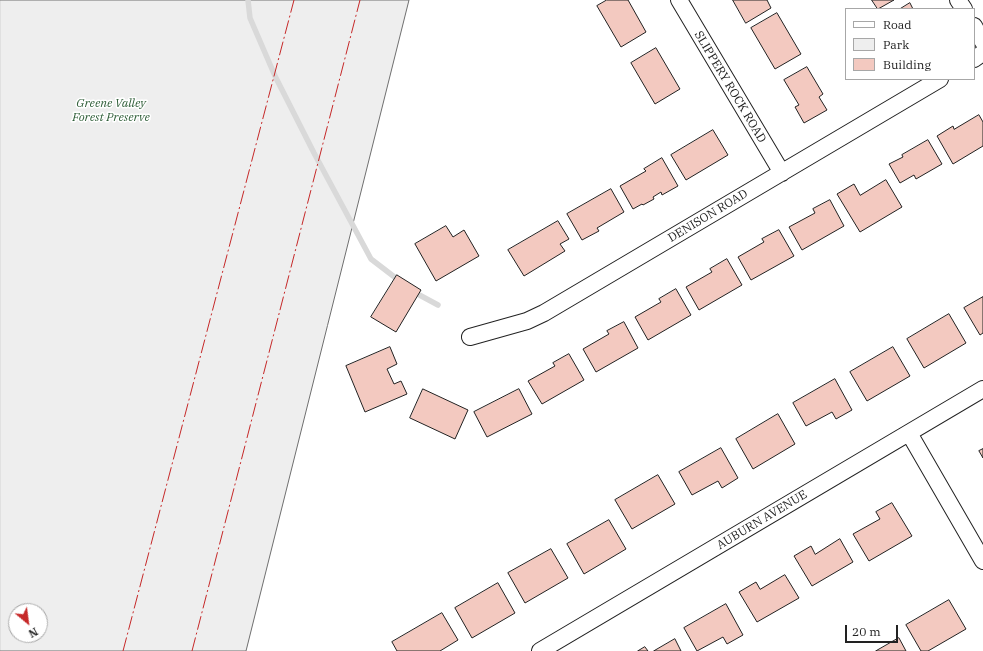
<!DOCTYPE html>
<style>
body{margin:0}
#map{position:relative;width:983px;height:651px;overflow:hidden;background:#fff;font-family:"IBM Plex Serif",serif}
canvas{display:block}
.legend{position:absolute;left:845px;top:8px;width:130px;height:72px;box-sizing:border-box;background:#fff;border:1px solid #a7a7a7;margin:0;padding:5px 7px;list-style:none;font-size:12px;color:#222}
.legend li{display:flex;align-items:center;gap:8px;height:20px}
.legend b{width:20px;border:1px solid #a7a7a7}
.north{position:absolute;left:8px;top:603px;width:40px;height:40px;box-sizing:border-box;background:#fff;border:1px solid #a7a7a7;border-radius:50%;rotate:151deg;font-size:11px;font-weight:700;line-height:16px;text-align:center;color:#222}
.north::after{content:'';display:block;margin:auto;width:14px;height:18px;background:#c62828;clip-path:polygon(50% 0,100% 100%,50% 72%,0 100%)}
.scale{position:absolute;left:845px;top:625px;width:53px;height:18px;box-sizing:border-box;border:2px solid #222;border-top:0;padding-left:5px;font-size:12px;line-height:14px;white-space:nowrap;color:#222;-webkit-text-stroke:3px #fff;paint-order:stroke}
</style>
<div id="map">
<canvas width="983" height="651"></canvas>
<ul class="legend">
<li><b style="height:5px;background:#fff"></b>Road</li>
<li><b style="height:11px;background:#eee"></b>Park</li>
<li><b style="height:11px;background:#f3c9c0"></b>Building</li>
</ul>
<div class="north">N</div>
<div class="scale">20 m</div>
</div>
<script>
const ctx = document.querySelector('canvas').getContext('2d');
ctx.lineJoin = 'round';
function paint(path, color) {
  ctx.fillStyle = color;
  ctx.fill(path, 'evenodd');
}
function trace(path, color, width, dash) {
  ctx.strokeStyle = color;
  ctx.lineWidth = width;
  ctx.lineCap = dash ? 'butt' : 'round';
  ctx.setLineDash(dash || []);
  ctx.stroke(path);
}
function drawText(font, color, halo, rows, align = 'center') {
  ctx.font = font + ' "IBM Plex Serif",serif';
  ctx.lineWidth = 3;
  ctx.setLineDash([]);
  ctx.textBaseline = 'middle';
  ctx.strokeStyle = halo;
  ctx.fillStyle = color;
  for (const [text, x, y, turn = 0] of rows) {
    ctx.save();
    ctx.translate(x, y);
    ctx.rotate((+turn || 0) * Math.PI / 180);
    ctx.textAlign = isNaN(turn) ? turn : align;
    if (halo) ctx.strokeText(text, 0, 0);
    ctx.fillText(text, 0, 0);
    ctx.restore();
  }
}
const green = new Path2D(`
 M0,0H409L246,651H0ZM16,611H40V635H16Z`);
const stream = new Path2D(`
 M248,0L250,18L275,76L314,153L371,259L401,282
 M412,291L438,305`);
const building = new Path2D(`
 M607,0H628L646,32L621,47L597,6Z
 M733,0H767L771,8L746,23Z
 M872,0H894L878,9Z
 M910,3L913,9H900Z
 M777,13L801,54L775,69L751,28Z
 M656,48L680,89L655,104L631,63Z
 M807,67L823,94L819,97L827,110L804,123L795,107L799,105L784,80Z
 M979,115L983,122V146L953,164L937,136L953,126L954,129Z
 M713,130L728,155L686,180L671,155Z
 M928,140L942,164L916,179L914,175L900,183L889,164L903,157L902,155Z
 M662,158L678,186L662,195L661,192L653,197L654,199L643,205L642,204L633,209L620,186L646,171L644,169Z
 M886,180L902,207L860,232L837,194L854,184L860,195Z
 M611,189L624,212L597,228L599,231L582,240L567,214Z
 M830,200L844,226L802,250L789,227L815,213L813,209Z
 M558,221L569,239L560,244L565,251L524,276L508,250Z
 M446,226L453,237L464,230L479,256L436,281L415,244Z
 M779,230L794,256L751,280L738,257L764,242L762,239Z
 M727,259L742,285L699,310L686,287L712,272L710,269Z
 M397,275L421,290L396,332L371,317Z
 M676,289L691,315L648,340L635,317L661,302L659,299Z
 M983,297V333L980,335L964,308Z
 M949,314L966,343L924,368L907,339Z
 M624,322L638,348L596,372L583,349L609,334L607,331Z
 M390,347L397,364L387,369L394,384L401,381L407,394L365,412L346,366Z
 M893,347L910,376L867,401L850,372Z
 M569,354L584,380L542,404L528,381L555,366L553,363Z
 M835,379L852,410L836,419L832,412L806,426L793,403Z
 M423,389L468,410L455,439L410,418Z
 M519,389L532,414L487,437L474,412Z
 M778,414L795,444L753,469L736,439Z
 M721,448L738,478L722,488L718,481L692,495L679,472Z
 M983,449V458L979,451Z
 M658,475L675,504L632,529L615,500Z
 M892,503L912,536L869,561L853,534L880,519L876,512Z
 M609,520L626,549L584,574L567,544Z
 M840,539L853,562L812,586L794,556L811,546L815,554Z
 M551,549L568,578L525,603L508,573Z
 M785,575L799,598L757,622L739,592L756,582L760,589Z
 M498,583L515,613L472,638L455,608Z
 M949,600L966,629L928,651H921L906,625Z
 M726,604L743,635L727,644L723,637L697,651L684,628Z
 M442,613L458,640L440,651H397L392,642Z
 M899,638L906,651H876Z
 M675,639L681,651H654Z
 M645,647L648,651H638Z`);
const minor = new Path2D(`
 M679,0L782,173
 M958,0L964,9
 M974,26L983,42
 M974,59L983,53
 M470,337L527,321L544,313L940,79
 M909,433L983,561
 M540,651L983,389`);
const power = new Path2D(`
 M123,651L294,0
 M192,651L360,0`);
const streetNames = [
 ["SLIPPERY ROCK ROAD",730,87,59],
 ["DENISON ROAD",708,216,-31],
 ["AUBURN AVENUE",762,520,-31]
];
const parkNames = [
 ["Greene Valley",111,104],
 ["Forest Preserve",111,118]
];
paint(green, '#eee');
trace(green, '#6f6f6f', 1);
trace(stream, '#d9d9d9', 5.5);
paint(building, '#f3c9c0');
trace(building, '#222', 1);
trace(minor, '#222', 18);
trace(minor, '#fff', 16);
trace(power, '#c62828', 1, [14, 3, 2, 3]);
drawText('12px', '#222', '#fff', streetNames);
drawText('italic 12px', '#2f5e38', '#fff', parkNames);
</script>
